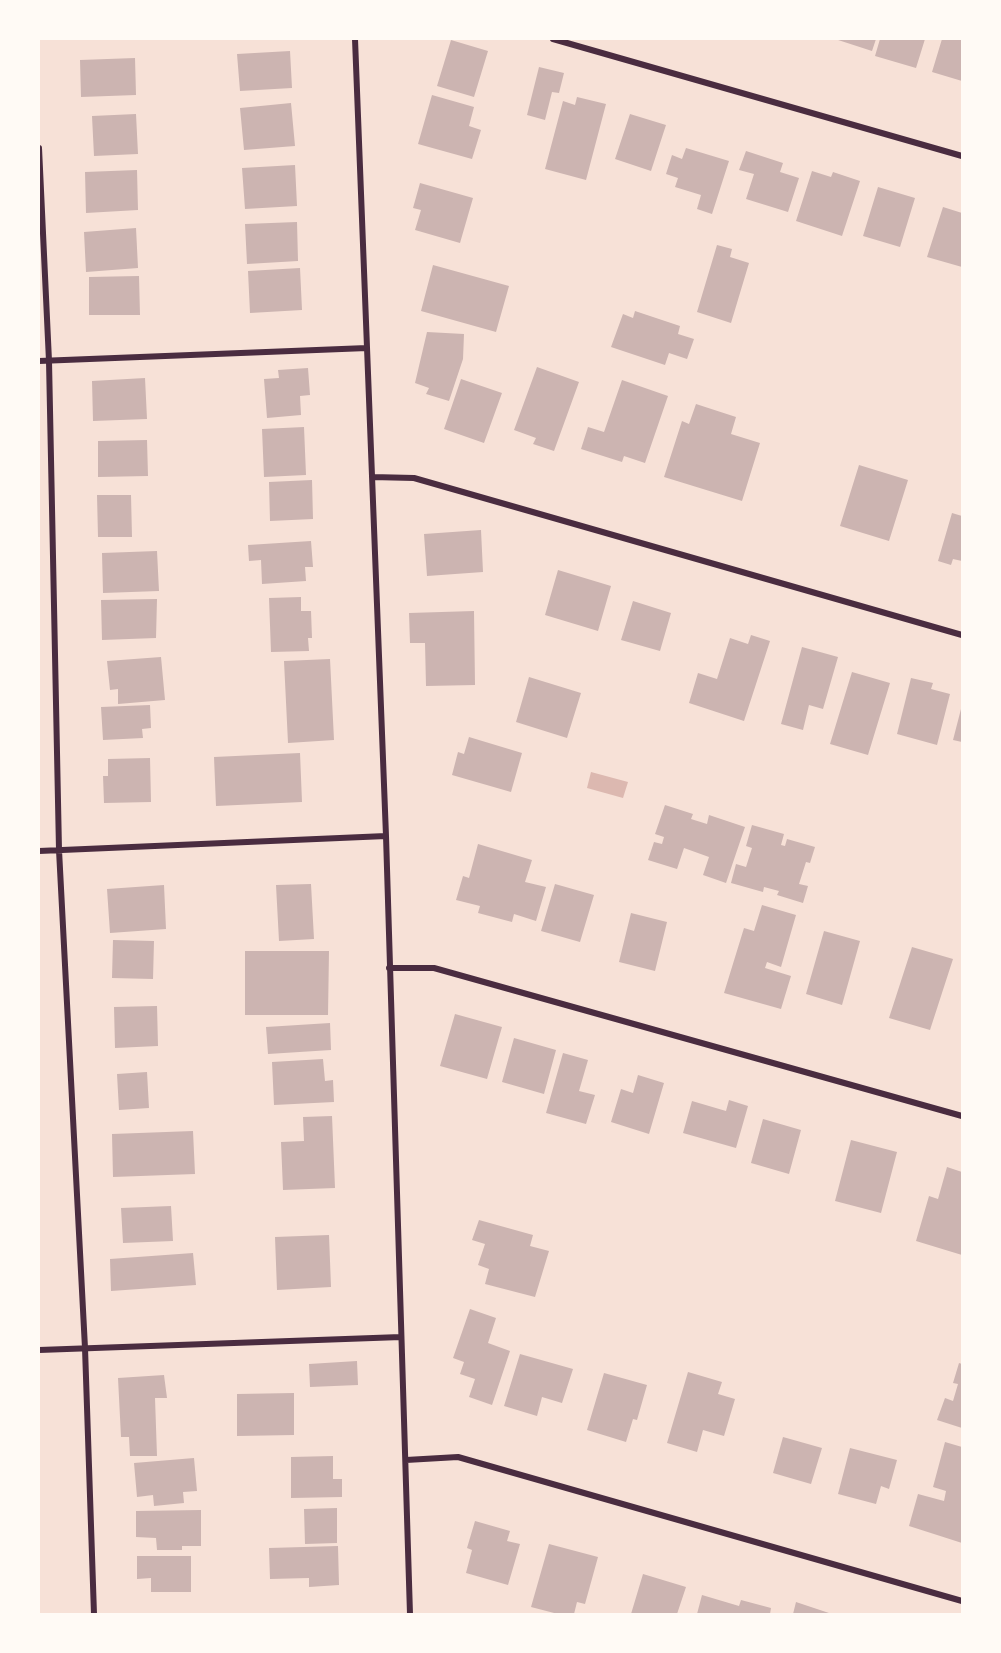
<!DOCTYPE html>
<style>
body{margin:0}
#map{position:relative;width:1001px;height:1653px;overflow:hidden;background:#f7e1d7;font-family:"Golos Text",sans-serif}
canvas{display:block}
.frame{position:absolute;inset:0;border:40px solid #fffaf5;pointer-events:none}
</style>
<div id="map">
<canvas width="1001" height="1653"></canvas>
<div class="frame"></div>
</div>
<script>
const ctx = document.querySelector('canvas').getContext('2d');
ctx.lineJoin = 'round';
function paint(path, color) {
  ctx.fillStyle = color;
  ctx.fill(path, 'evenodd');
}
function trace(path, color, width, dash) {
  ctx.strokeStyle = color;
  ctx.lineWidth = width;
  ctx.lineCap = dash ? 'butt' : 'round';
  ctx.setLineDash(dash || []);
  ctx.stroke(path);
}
const water = new Path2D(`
 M591,772L628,782L623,798L587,788Z`);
const building = new Path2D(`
 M835,39H876L872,51Z
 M880,39H925L916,68L875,56Z
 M942,39H962V81L932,72Z
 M451,40L488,51L474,97L437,86Z
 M290,51L292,88L240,91L237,54Z
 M135,58L136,95L81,97L80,60Z
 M539,67L564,73L559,93L552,92L545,120L527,115Z
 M432,95L474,107L469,126L481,130L472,159L418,144Z
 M577,97L606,104L586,180L545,169L563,101L575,105Z
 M291,103L295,146L244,150L240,108Z
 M136,114L138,154L94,156L92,116Z
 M630,114L666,125L651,171L615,159Z
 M686,148L729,161L712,214L697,209L701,195L675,187L678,178L666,174L672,155L682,159Z
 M746,151L783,163L780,172L799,178L788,212L746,199L754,174L739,170Z
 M295,165L297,206L245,209L242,168Z
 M137,170L138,210L86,213L85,172Z
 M812,171L831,177L833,172L860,181L842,236L796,221Z
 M420,183L473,198L460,243L415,230L421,210L413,208Z
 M878,187L915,198L900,247L863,236Z
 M943,207L962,213V267L927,257Z
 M297,222L298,261L247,264L245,224Z
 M136,228L138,268L86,272L84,232Z
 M717,245L732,249L730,257L749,263L731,323L697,312Z
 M433,265L509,286L496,332L421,311Z
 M300,268L302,310L250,313L248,271Z
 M139,276L140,315H89V277Z
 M635,311L680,326L678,334L694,339L687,359L669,353L665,365L611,347L623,314L633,318Z
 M427,332L464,334L463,359L449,401L426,394L429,388L415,383Z
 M537,367L579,382L554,451L533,444L536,438L514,430Z
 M308,368L310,395L300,396L301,415L267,418L264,379L279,378L278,370Z
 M145,378L147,419L93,421L92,381Z
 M461,379L502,393L484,443L444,429Z
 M622,380L668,396L645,463L624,456L622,462L581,449L588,427L604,432Z
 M696,404L736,417L731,434L760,443L742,501L664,477L682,421L689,424Z
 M304,427L306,475L264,477L262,429Z
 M147,440L148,476L98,477V441Z
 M859,465L908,480L889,541L840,526Z
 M312,480L313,519L270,521L269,482Z
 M97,495H131L132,537H98Z
 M952,513L962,516V561L953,559L951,565L938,561Z
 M481,530L483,572L427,576L424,534Z
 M311,541L313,567H305L306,581L262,584L261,560L249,561L248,545Z
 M157,551L159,591L103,593L102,553Z
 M558,570L611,586L598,631L545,615Z
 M301,597V611H311L312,638H308L309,651L271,652L269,598Z
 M157,599L156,638L102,640L101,600Z
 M633,601L671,613L660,651L621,640Z
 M474,611L475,685L426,686L425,643H410L409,613Z
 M751,635L770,641L744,721L689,703L698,673L717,679L730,638L748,644Z
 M802,647L838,657L823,709L809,705L803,730L781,724Z
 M161,657L165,700L118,704V689L110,690L107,661Z
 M330,659L334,740L288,743L284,661Z
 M852,672L890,683L868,755L830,744Z
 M529,677L581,693L567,738L516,722Z
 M911,678L933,683L931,689L950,694L937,745L897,734Z
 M150,705L151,728L142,729L143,738L103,740L101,707Z
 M961,709H962V742L953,740Z
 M469,737L522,753L511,792L452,775L458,752L464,754Z
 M300,753L302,802L216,806L214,757Z
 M150,758L151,802L104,803L103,776H108V759Z
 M665,805L693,814L691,819L707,824L709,815L745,827L726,883L703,875L709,857L684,848L677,869L648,860L654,842L662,844L664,837L655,834Z
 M752,825L784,834L781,845L785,846L787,839L815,847L810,863L806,862L799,884L808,886L803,903L777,895L779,891L764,887L763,892L731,883L736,864L746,867L752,848L746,846Z
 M478,844L532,860L525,882L546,887L536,921L514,914L512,922L478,913L480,906L456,900L463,876L469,878Z
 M311,884L314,939L279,941L276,885Z
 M555,884L594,895L580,942L541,931Z
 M164,885L166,929L110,933L107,889Z
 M762,905L796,915L781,967L767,962L765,968L791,976L781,1009L724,993L744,928L754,931Z
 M631,913L667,922L655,971L619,962Z
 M824,931L860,941L842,1005L806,994Z
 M113,940L154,941L153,979L112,978Z
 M912,947L953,959L930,1030L889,1018Z
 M245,951H329L328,1015H245Z
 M157,1006L158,1046L115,1048L114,1007Z
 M455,1014L502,1027L487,1079L440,1066Z
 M330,1023L331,1050L268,1054L266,1027Z
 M514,1038L556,1050L544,1094L502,1082Z
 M563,1053L588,1060L579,1091L595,1095L586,1124L546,1113Z
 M323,1059L325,1081L333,1080L334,1102L274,1105L272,1062Z
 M147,1072L149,1108L119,1110L117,1074Z
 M638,1075L664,1083L649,1134L611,1122L621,1089L633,1093Z
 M729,1100L748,1106L736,1148L683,1133L692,1101L726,1111Z
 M332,1116L335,1188L283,1190L281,1142L304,1141L303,1117Z
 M763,1119L801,1130L789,1174L751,1163Z
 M193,1131L195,1174L113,1177L112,1134Z
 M851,1140L897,1152L881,1213L835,1201Z
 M947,1167L962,1172V1255L916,1241L929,1196L938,1199Z
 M171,1206L173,1241L123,1243L121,1208Z
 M479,1220L533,1235L530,1246L549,1251L535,1297L485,1284L489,1269L478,1265L485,1244L472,1240Z
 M329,1235L331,1287L277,1290L275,1237Z
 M193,1253L196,1285L111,1291L110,1259Z
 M470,1309L496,1318L488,1343L510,1351L492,1405L469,1397L475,1379L460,1374L464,1362L453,1358Z
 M520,1354L573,1369L562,1403L542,1397L537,1416L504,1406Z
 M357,1361L358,1385L310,1387L309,1364Z
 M959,1363L962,1364V1428L937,1420L945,1398L953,1401L958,1384L953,1383Z
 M688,1372L722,1382L718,1394L735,1399L724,1436L703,1430L697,1452L667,1443Z
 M604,1373L647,1385L637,1420L633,1419L626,1442L587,1430Z
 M164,1375L167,1398H155L157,1456H130L129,1437H121L118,1378Z
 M294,1393V1435L237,1436V1394Z
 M783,1437L822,1448L811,1484L773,1473Z
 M945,1442L962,1447V1543L909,1526L918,1494L944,1501L946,1491L933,1487Z
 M850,1448L897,1460L889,1489L881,1486L876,1504L838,1494Z
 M333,1456V1479H342V1497L291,1498V1457Z
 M194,1458L197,1491L183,1492L184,1503L154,1506L153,1495L137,1497L134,1463Z
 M337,1508V1543L305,1544L304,1509Z
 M201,1510V1546H182V1550H157L156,1538L136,1537V1511Z
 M475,1521L510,1531L507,1541L520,1544L508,1585L466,1573L472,1550L467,1548Z
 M549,1544L598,1557L585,1604L577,1602L574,1614H558L531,1607Z
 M338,1546L339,1585L309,1587V1578L270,1579L269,1548Z
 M137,1556H191V1592H151V1578L137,1579Z
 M643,1574L686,1587L677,1614H631Z
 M702,1595L739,1606L741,1600L771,1608L770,1614H697Z
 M796,1602L832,1614H793Z`);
const minor = new Path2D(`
 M355,39L386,836L410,1614
 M553,39L962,156
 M39,148L49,361L59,850L85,1348L94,1614
 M39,361L367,348
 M372,477L414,478L962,635
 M39,851L386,836
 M389,968H434L962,1116
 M39,1350L401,1337
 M406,1460L458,1457L962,1601`);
paint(water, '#dcb8b0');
paint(building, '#ccb4b1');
trace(minor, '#4a2c40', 6);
</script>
